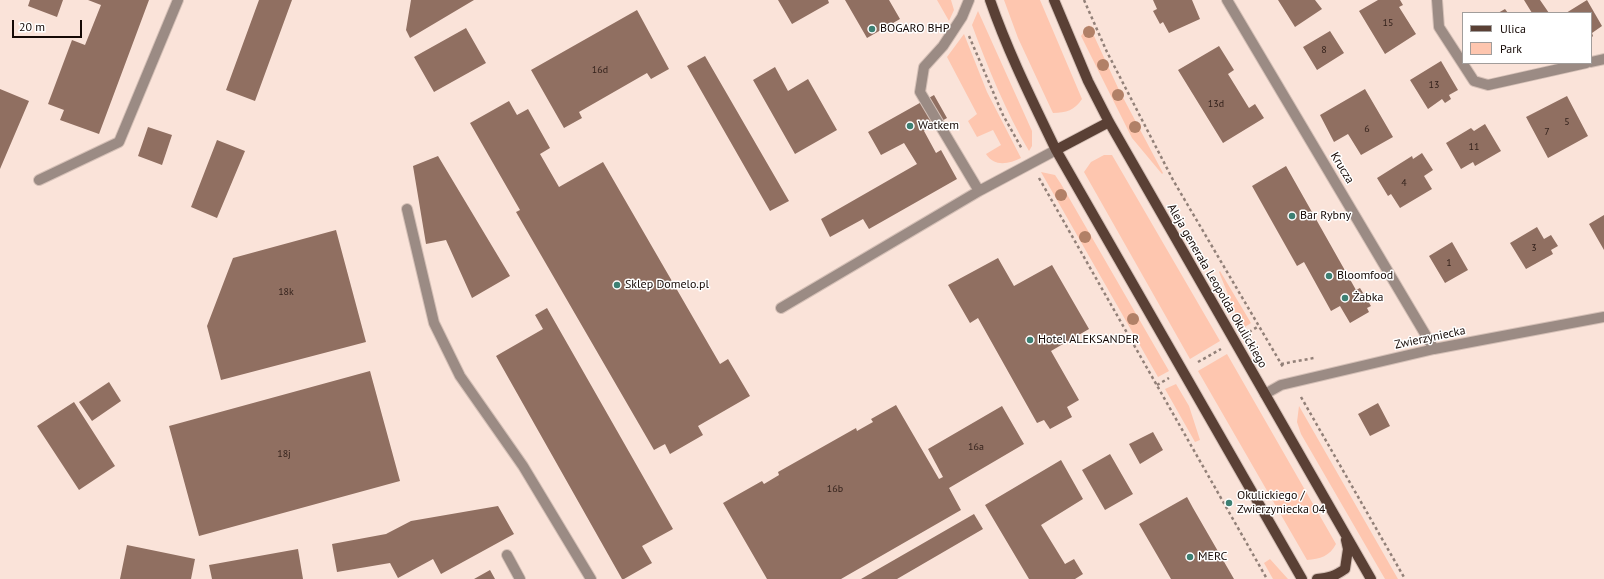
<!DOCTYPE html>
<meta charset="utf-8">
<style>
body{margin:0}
#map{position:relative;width:1604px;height:579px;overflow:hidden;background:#fae3d9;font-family:"PT Sans",sans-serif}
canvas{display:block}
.legend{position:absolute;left:1462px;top:12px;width:130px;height:52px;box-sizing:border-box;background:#fff;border:1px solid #a19d9b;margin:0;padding:5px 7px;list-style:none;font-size:12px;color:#150905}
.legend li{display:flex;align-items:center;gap:8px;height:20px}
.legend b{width:20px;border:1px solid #a19d9b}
.scale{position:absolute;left:12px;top:20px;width:70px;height:18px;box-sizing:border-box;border:2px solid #150905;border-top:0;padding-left:5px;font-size:12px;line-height:14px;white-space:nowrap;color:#150905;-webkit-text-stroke:3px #fff;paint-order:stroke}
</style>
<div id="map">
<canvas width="1604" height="579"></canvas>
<ul class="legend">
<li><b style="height:5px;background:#5a4035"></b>Ulica</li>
<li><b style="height:11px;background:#fec6af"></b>Park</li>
</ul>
<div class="scale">20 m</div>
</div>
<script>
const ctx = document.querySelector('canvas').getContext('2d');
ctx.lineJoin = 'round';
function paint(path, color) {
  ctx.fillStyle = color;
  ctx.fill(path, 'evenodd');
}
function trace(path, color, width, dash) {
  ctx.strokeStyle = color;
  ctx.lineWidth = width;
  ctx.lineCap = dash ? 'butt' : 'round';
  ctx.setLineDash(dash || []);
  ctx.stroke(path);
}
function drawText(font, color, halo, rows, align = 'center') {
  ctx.font = font + ' "PT Sans",sans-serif';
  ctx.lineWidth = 3;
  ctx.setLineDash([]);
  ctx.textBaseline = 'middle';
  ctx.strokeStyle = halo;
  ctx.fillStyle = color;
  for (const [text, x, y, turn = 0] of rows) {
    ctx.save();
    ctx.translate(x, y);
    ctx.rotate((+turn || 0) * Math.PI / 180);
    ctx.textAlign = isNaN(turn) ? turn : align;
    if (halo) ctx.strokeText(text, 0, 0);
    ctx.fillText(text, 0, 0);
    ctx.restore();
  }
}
const green = new Path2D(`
 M937,0H951L954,10L949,21Z
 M1004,0H1040L1082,99C1075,110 1066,113 1053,113L1052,111L1018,38Z
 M978,11L1032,131V146L1029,151C1006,112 988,68 972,25Z
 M1089,25L1119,90L1163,173L1162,174L1132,138L1081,36Z
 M964,34L987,92L1021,158C1009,164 994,167 986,154L1001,145L993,130L977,137L968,121L977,114L947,57Z
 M1104,155H1112L1220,341L1190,359L1084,172L1091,162Z
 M1041,172L1055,175L1061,184L1169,371L1158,377Z
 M1220,271L1251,323L1242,329L1219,272Z
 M1227,354L1336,544C1330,556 1320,559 1307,560L1198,371Z
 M1176,384L1189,406L1200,440L1195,442L1165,389Z
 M1299,406L1398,579H1385L1301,434L1297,422Z
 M1270,559L1288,579H1273L1264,563Z`);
const building = new Path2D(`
 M30,0H63L57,17L28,6Z
 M88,0H149L99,134L60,120L64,110L48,104L72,40L85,45L101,5Z
 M259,0H292L255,101L226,90Z
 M411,0H474L410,38L406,30Z
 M778,0H828L829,3L792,24Z
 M845,0H889L900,19L867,38Z
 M1153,0H1192L1200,19L1169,33L1163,22L1160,24L1153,11L1157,9Z
 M1278,0H1315L1322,9L1295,27Z
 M1378,0H1400L1403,5L1399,7L1416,34L1385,54L1359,11Z
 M1524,0H1540L1549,13H1532Z
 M1587,0L1602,26L1592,33L1593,36L1591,38V13H1566Z
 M1505,9L1508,13H1498Z
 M637,10L669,69L651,79L647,73L579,112L582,118L564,128L531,70Z
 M466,28L486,63L434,92L414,57Z
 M1330,31L1344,53L1317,70L1303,47Z
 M1219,46L1234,70L1228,74L1249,108L1255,104L1264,118L1223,143L1178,70Z
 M705,56L789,201L770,211L687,66Z
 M1441,61L1458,90L1449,95L1451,99L1445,103L1442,99L1428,109L1410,80Z
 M775,67L788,91L808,79L837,130L795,154L753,80Z
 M0,89L29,101L0,169Z
 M1365,89L1393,137L1361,155L1348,134L1334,142L1320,115Z
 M934,95L947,118L924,131L936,153L941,150L957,179L869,229L863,219L830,237L821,219L917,164L904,143L881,155L868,132Z
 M1567,96L1588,136L1548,158L1526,117Z
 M509,101L517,115L528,109L550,148L540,154L559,187L603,162L720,364L728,359L750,396L698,426L703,435L670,454L665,444L654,450L516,212L520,210L470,123Z
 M1485,124L1501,151L1475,166L1473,162L1461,169L1446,143L1471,128L1474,131Z
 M148,127L172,135L162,165L138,156Z
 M217,140L245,151L217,218L191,207Z
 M1422,153L1433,170L1424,176L1432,189L1400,208L1391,194L1388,196L1377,178L1412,156L1413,159Z
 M438,156L510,276L472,298L446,240L426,244L413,166Z
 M1286,166L1356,290L1360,288L1371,306L1367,308L1369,312L1350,323L1340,306L1331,311L1304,262L1297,266L1252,186Z
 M1604,215V250L1589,224Z
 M1537,227L1544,239L1551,235L1558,246L1551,250L1553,254L1526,269L1510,243Z
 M336,230L366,342L221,380L207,326L233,258Z
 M1452,242L1468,270L1445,283L1429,256Z
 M998,258L1014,286L1052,265L1089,329L1051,351L1079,400L1067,407L1072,417L1050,429L1044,420L1037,423L978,318L970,323L948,285Z
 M547,308L673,529L642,546L652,563L624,579H622L496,356L543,329L535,315Z
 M370,371L400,481L199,536L169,426Z
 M109,382L121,401L92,421L79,402Z
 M74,402L115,466L79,490L37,426Z
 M1378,403L1390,426L1370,436L1358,414Z
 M896,405L939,479L943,477L928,449L1002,406L1024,444L949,488L961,510L841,579H767L723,503L762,481L764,484L779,475L778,472L856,428L857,431L873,422L871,419Z
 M1153,432L1163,450L1140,464L1129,444Z
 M1110,454L1133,494L1105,510L1082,470Z
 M1061,460L1083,499L1041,525L1065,564L1074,559L1083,574L1075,579H1029L985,505Z
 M1187,497L1193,508L1234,579H1171L1139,524Z
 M498,506L514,534L441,574L433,559L398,578L390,563L337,572L332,544L386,534L411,521Z
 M974,514L983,529L897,579H861Z
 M127,545L195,559L191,579H120Z
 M298,549L303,579H212L209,565Z
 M490,570L495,579H474Z`);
const path = new Path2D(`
 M1084,0L1107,52L1173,180L1283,367
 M969,36L1003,115L1022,149
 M1039,178L1267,579
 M1249,332L1259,326
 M1198,362L1221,349
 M1281,364L1314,358
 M1157,385L1169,378
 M1301,397L1405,579`);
const minor = new Path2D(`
 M969,0L962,17L943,46L924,67L920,92L979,191
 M1227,0L1434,349
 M1437,0L1439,27L1474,81L1488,85L1586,63
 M1591,62L1604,59
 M39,180L119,142L178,0
 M407,209L434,323L460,376L523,466L591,579
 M781,308L979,191L1056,150
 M1265,394L1281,385L1434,349L1604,317
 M507,555L520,579`);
const major = new Path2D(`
 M990,0C1008,52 1032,100 1056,150L1302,579
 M1054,0L1088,81L1109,122L1371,579
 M1056,150L1109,122
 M1317,579C1329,578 1335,576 1345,569L1348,549L1346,540`);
const trees = [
 [1089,32],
 [1103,65],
 [1118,95],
 [1135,127],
 [1061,195],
 [1085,237],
 [1133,319]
];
const markers = [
 [872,29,4,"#3d8073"],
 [910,126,4,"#3d8073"],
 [1292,216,4,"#3d8073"],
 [1329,276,4,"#3d8073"],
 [617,285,4,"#3d8073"],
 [1345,298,4,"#3d8073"],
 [1030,340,4,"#3d8073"],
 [1229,503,4,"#3d8073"],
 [1190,557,4,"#3d8073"]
];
const numberNames = [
 ["15",1388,23],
 ["8",1324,50],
 ["16d",600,70],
 ["13",1434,85],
 ["13d",1216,104],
 ["5",1567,122],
 ["6",1367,129],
 ["7",1547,132],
 ["11",1474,147],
 ["4",1404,183],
 ["3",1534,248],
 ["1",1449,263],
 ["18k",286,292],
 ["16a",976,447],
 ["18j",284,454],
 ["16b",835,489]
];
const poiNames = [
 ["BOGARO BHP",880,29],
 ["Watkem",918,126],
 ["Bar Rybny",1300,216],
 ["Bloomfood",1337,276],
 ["Sklep Domelo.pl",625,285],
 ["Żabka",1353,298],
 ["Hotel ALEKSANDER",1038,340],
 ["Okulickiego /",1237,496],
 ["Zwierzyniecka 04",1237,510],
 ["MERC",1198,557]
];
const streetNames = [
 ["Krucza",1342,168,59],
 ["Aleja generała Leopolda Okulickiego",1217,286,60],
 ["Zwierzyniecka",1430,338,-12]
];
paint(green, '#fec6af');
paint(building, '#906f61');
trace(minor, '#d5c0b7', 12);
trace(major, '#d5c0b7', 12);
trace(path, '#928078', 2.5, [3, 3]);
trace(minor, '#9b8b84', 10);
trace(major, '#5a4035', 10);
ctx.fillStyle = '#b18067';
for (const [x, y] of trees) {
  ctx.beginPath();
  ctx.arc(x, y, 6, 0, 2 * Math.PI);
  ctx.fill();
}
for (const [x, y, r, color] of markers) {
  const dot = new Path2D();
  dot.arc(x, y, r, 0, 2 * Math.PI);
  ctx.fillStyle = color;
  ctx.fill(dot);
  trace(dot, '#fff', 1.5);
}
drawText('10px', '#34221c', null, numberNames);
drawText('12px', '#150905', '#fff', poiNames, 'left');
drawText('12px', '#150905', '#fff', streetNames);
</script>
